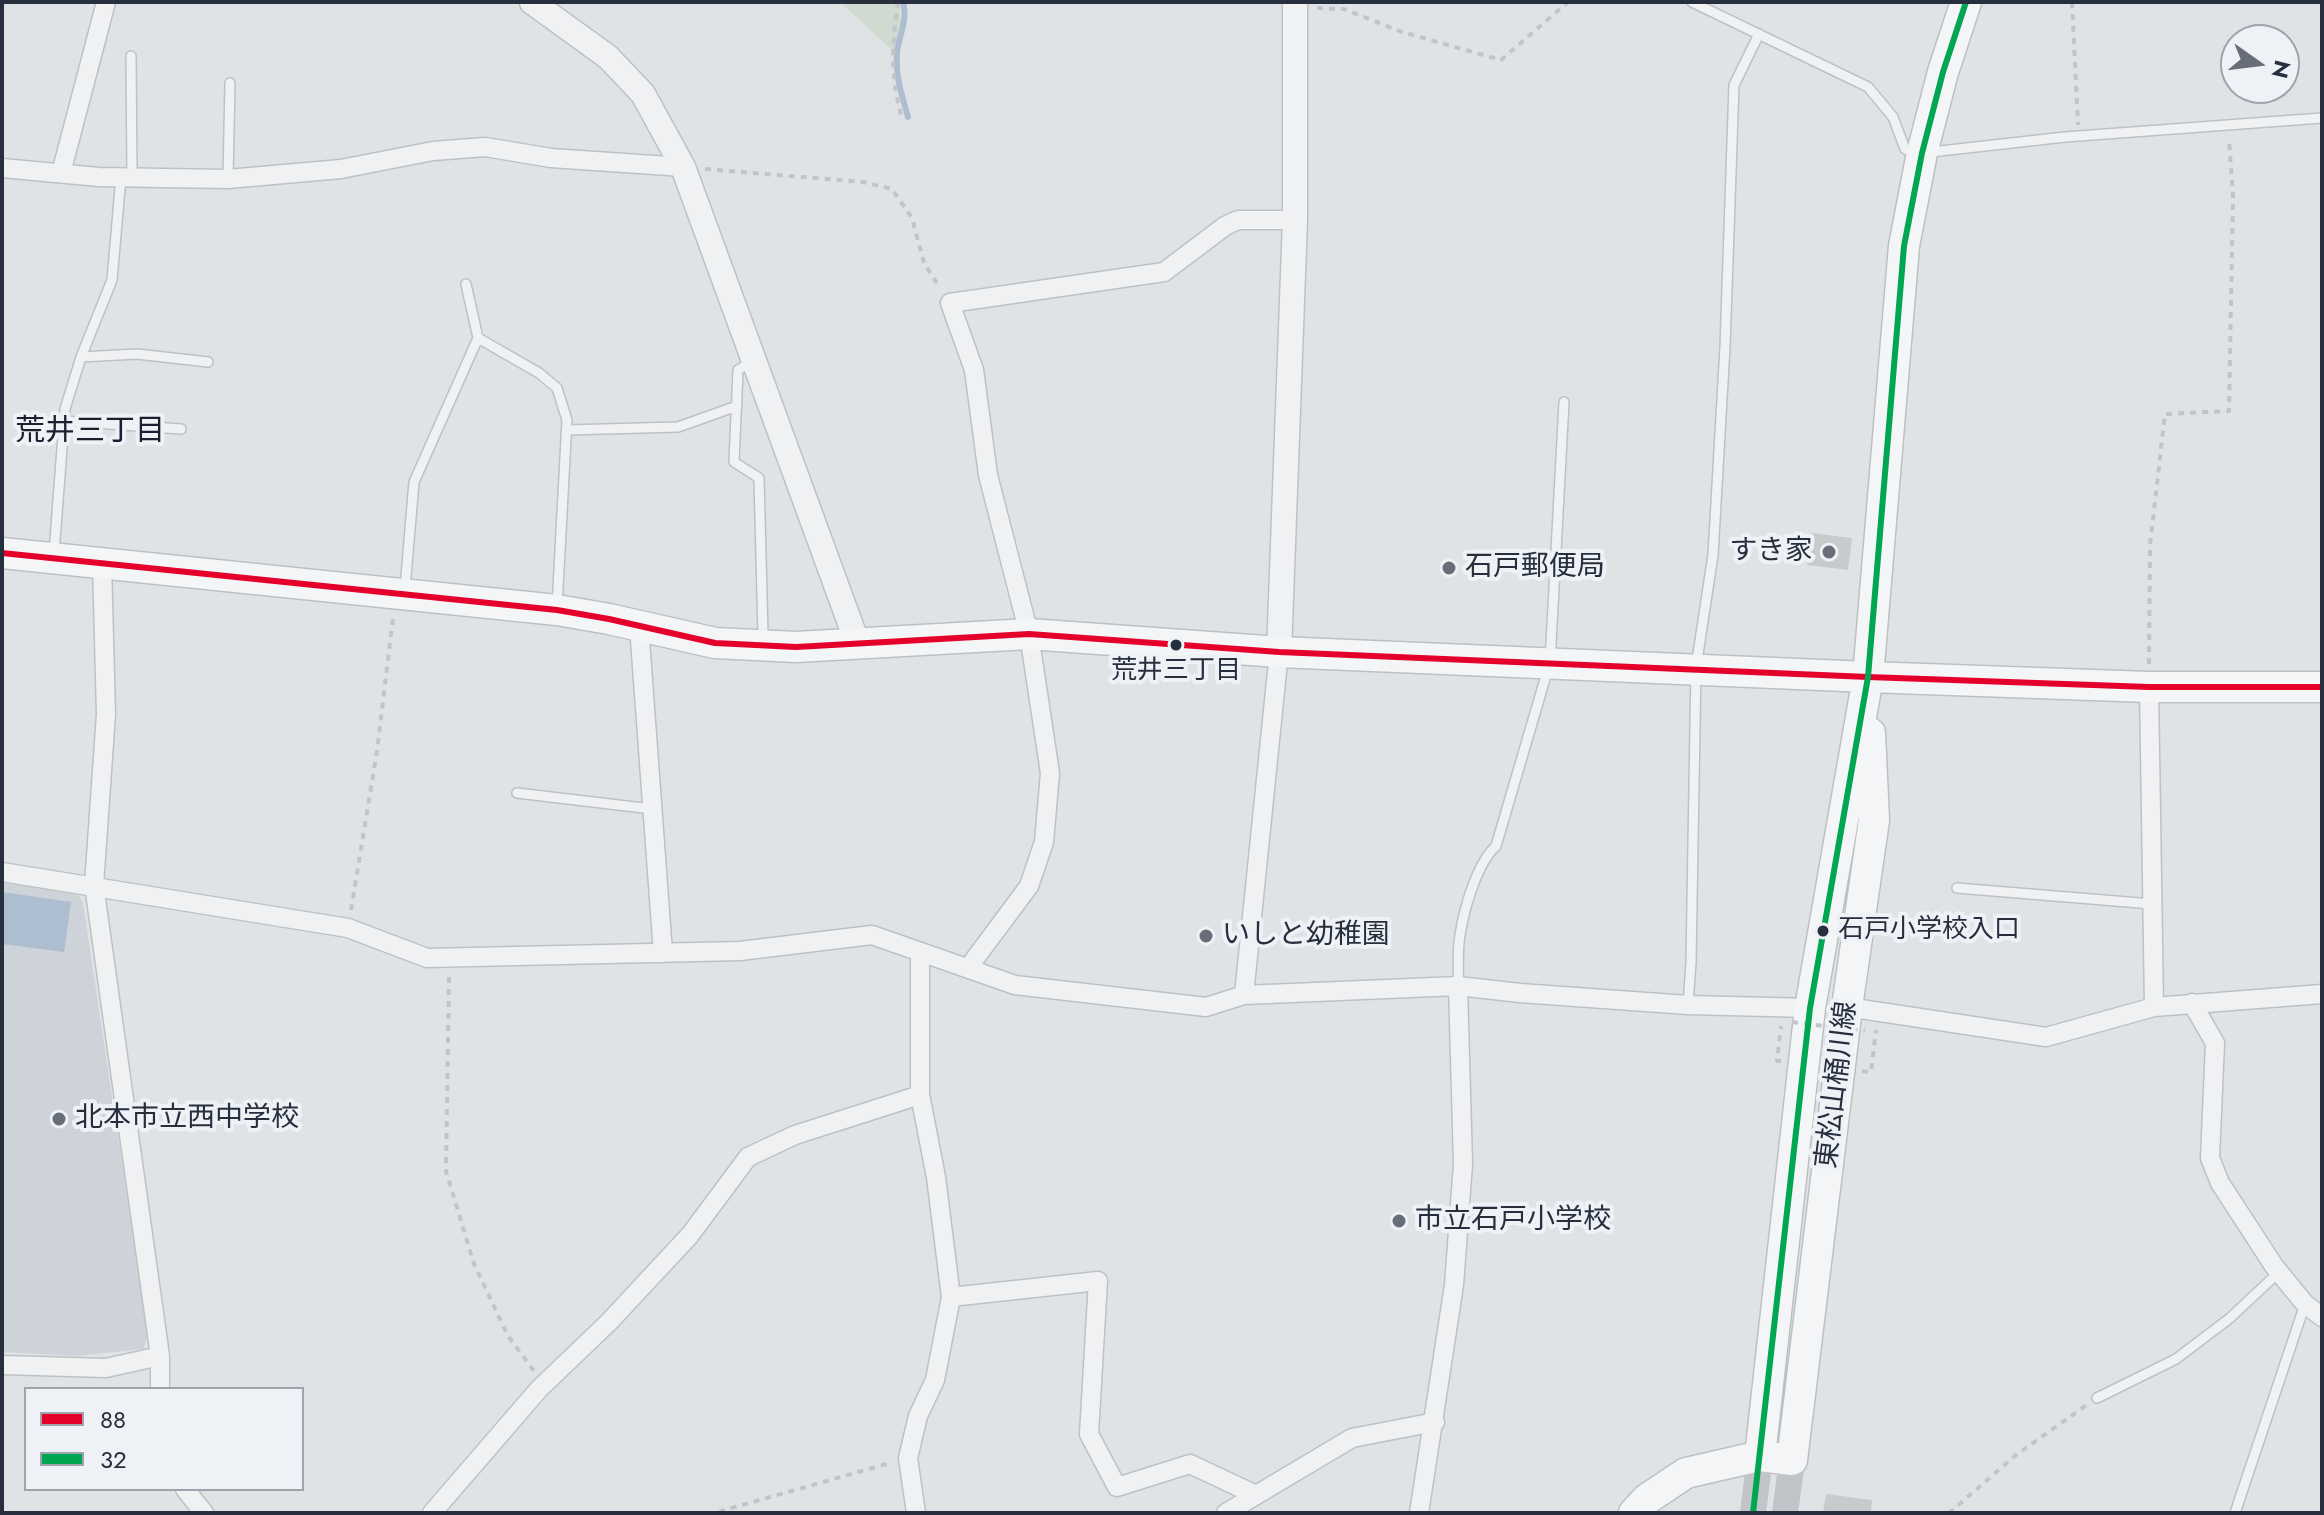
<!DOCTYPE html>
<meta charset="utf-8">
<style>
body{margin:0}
#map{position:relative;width:2324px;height:1515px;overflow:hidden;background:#e0e3e6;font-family:Jost,sans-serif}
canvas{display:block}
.frame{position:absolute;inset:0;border:4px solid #272f3f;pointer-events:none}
.legend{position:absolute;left:24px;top:1387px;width:280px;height:104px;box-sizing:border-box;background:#eef1f5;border:2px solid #9ea3ac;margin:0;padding:10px 14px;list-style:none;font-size:24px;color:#272f3f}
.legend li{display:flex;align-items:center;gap:16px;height:40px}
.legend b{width:40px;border:2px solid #9ea3ac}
.north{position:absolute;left:2220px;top:24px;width:80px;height:80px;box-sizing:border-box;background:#eef1f5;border:2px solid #9ea3ac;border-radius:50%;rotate:104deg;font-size:22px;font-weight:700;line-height:32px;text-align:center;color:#272f3f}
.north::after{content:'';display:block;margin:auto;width:28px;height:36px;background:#686e79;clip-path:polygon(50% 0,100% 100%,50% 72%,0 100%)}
</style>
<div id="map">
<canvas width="2324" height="1515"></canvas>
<div class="frame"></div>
<ul class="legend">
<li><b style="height:10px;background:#e4002b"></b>88</li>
<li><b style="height:10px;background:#00a651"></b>32</li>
</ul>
<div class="north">N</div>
</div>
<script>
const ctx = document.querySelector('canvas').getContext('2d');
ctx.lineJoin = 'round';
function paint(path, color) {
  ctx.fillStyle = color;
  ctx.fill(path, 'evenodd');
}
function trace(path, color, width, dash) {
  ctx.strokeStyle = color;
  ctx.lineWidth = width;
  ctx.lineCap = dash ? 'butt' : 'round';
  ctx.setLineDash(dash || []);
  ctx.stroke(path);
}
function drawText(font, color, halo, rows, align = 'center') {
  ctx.font = font + ' Jost,"Noto Sans JP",sans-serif';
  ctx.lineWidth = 8;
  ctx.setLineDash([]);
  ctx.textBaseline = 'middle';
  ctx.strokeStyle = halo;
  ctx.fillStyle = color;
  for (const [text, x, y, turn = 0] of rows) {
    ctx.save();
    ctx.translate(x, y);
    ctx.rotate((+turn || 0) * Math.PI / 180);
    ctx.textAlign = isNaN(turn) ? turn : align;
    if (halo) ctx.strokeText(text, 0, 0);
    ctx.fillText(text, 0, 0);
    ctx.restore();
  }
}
const built = new Path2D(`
 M2,883L76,892L83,903L148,1336L143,1349L76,1356L2,1352Z`);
const green = new Path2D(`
 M840,2H899L901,24L894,52Z`);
const water = new Path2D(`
 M2,892L71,902L64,952L2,944Z`);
const stream = new Path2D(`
 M903,2C908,22 899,34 897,53C895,77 902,95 908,117`);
const building = new Path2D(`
 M1811,533L1852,538L1848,570L1807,565Z
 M1826,1494L1872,1500L1871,1513H1823Z`);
const path = new Path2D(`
 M896,2L898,7C891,46 891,80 902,118
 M2072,2L2078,125
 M1317,8L1344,9L1402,32L1501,60L1568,2
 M705,169L863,182L892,189L912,218L924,263L940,288
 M2149,664L2150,545L2165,414L2229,411L2233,196L2229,139
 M351,910L377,751L393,618
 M449,977L446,1171L474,1264L508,1336L534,1371
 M1781,1061H1777L1781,1026
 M1862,1071L1871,1072L1876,1030
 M721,1513V1511L890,1463
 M1949,1513L2016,1455L2088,1404`);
const service = new Path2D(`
 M1692,2L1868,87L1893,117L1905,149L1922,153L2065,137L2322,118
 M131,56L132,177
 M228,179L230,83
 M466,284L478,338L539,373L557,388L567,420L557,607
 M81,357L137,354L208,362
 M751,362L738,370L734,462L759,478L763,634
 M65,421L181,429
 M567,430L678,427L737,406
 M54,553L65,409L81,357L112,280L121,177
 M405,588L414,482L478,338
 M517,793L652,809
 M1957,888L2152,904
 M1458,986C1459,970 1457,951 1460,935C1464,909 1477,863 1496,846L1550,662L1564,402
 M1688,1005L1691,962L1696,667L1713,555L1725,347L1734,85L1759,34
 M2097,1398L2176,1359L2230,1318L2279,1272
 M2235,1513L2305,1304`);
const minor = new Path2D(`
 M2,168L99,177L228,179L341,169L433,151L485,147L551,158L683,167
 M61,173L106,2
 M102,564L106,714L94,885L160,1356V1389
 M639,626L663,953
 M2149,687L2154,1007
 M2,872L348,928L427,958L740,951L872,935L1015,985L1206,1007L1244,995L1458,986L1520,993L1688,1005L1810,1008
 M968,968L1029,886L1044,842L1050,773L1029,634L988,475L974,370L950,303L1164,272L1225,226L1238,220H1295
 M1244,995L1279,652
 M2192,1003L2215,1043L2210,1158L2220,1183L2274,1266L2305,1304L2322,1317
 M1847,1007L2046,1037L2154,1007L2322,994
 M951,1297L1098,1281L1089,1434L1117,1487L1190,1464L1256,1495
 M2,1365L106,1368L160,1356
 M185,1489L204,1513
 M432,1513L539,1389L609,1322L690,1235L748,1157L795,1135L920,1095
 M916,1513L908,1458L918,1416L935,1380L951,1297L936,1177L920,1095V952
 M1226,1513L1352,1438L1435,1422
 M1419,1513L1454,1285L1463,1164L1458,986`);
const tertiary = new Path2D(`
 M532,2L608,57L643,94L683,167L857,642
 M1279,652L1295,220V2`);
const secondary = new Path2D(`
 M1753,1513L1760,1456
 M1785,1513L1792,1460`);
const primary = new Path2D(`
 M2,553L557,610L609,619L715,643L796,647L1029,634L1279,652L1868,677L2149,687H2322
 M1760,1456L1810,1008L1868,677L1904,246L1922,153L1943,72L1966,2
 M1634,1513L1647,1499L1686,1473L1760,1456L1792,1460L1847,1007L1874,820L1870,733`);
const pathBridge = new Path2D(`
 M1792,1022L1865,1031`);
const bus1 = new Path2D(`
 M2,553L557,610L609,619L715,643L796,647L1029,634L1279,652L1868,677L2149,687H2322`);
const bus2 = new Path2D(`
 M1753,1513L1810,1008L1868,677L1904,246L1922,153L1943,72L1966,2`);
const markers = [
 [1829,552,8,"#686e79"],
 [1449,568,8,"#686e79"],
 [1176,645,7,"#272f3f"],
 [1823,931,7,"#272f3f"],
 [1206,936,8,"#686e79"],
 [59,1119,8,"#686e79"],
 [1399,1221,8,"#686e79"]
];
const busNames = [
 ["荒井三丁目",1176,672],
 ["石戸小学校入口",1838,931,"left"]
];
const poiNames = [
 ["すき家",1813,552,"right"],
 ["石戸郵便局",1465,568],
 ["いしと幼稚園",1222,936],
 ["北本市立西中学校",75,1119],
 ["市立石戸小学校",1415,1221]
];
const streetNames = [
 ["東松山桶川線",1838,1085,-83]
];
const neighbourhoodNames = [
 ["荒井三丁目",90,433]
];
paint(built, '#ced2d9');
paint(green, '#d0dad1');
paint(water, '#aebed1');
trace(stream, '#aebed1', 6);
paint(building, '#c8cbce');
trace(service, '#bec1c4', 12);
trace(minor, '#bec1c4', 21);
trace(tertiary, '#bec1c4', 27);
trace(primary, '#bdc0c3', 33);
trace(path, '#c2c4c9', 4, [6, 6]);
trace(service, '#f0f1f2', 9);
trace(minor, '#f0f1f2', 18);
trace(tertiary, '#f0f1f2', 24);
trace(secondary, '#c1c4c8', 26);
trace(primary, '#f4f5f6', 30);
trace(pathBridge, '#c2c4c9', 4, [6, 6]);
trace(bus1, '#e4002b', 6);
trace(bus2, '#00a651', 6);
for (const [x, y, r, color] of markers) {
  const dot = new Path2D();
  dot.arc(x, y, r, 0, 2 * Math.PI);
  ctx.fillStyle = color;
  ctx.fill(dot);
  trace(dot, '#eef1f5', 3);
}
drawText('26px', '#272f3f', '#eef1f5', busNames);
drawText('28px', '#272f3f', '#eef1f5', poiNames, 'left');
drawText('28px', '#272f3f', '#eef1f5', streetNames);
drawText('30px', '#1a202f', '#eef1f5', neighbourhoodNames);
</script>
